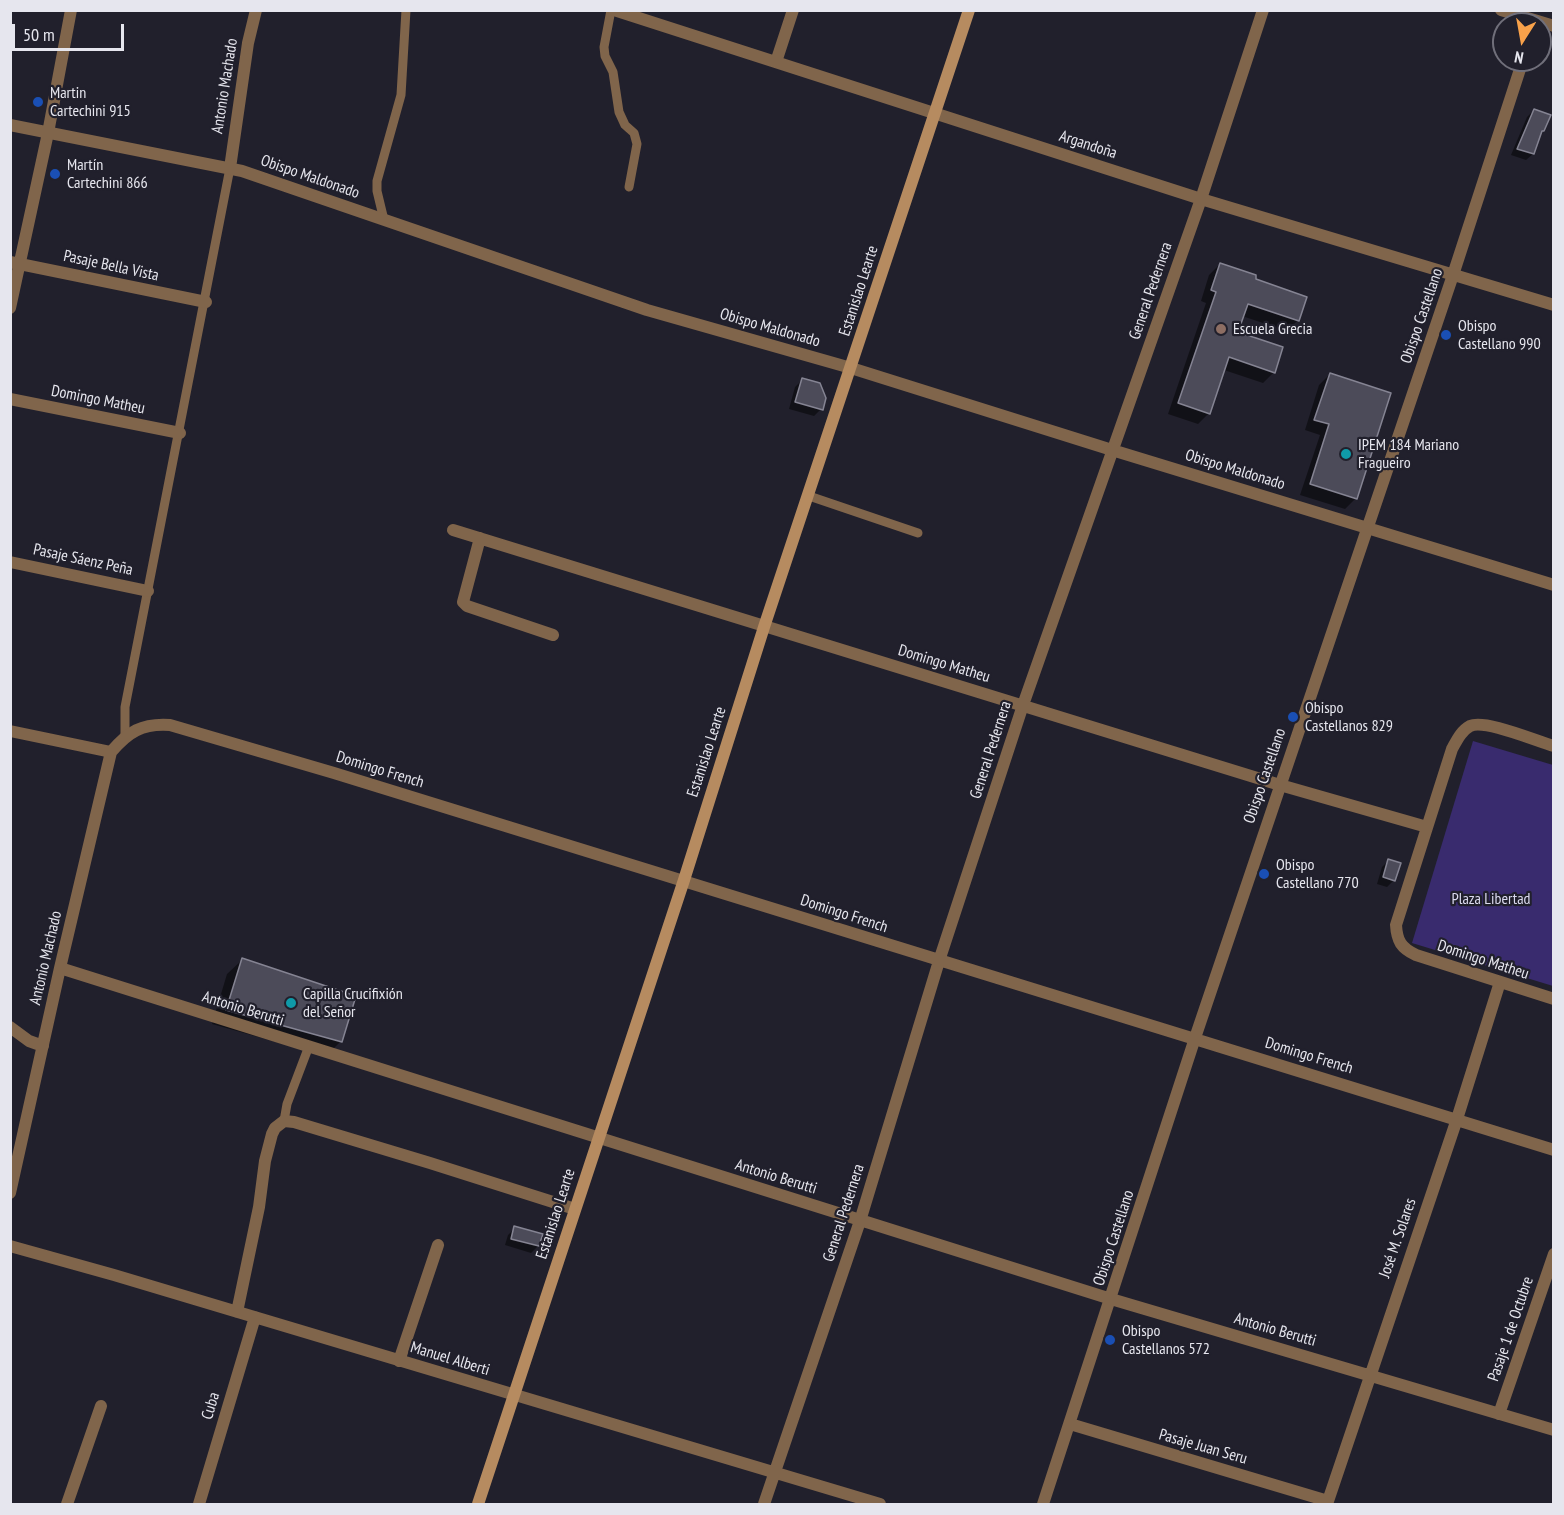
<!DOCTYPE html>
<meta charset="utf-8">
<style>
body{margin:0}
#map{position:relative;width:1564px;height:1515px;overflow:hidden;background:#21202c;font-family:"PT Sans Narrow",sans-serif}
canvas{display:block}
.frame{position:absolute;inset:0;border:12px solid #e6e6ee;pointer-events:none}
.north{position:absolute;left:1492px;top:12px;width:60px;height:60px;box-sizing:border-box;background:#21202c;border:2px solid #706f7a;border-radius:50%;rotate:191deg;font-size:16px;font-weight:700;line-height:24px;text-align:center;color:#e6e6ee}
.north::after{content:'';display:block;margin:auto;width:21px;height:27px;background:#f8a14a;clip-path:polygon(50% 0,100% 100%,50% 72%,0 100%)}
.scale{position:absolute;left:12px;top:24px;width:112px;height:27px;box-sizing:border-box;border:3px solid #e6e6ee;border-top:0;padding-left:8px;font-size:18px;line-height:21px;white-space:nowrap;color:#e6e6ee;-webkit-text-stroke:4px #21202c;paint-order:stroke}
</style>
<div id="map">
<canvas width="1564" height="1515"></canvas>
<div class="frame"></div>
<div class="north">N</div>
<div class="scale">50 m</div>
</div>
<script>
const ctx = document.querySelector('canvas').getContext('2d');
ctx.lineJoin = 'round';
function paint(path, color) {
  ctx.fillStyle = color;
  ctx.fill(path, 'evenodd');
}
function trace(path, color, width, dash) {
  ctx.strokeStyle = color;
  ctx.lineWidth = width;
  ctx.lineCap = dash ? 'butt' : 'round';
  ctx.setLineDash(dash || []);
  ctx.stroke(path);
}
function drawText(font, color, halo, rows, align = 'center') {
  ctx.font = font + ' "PT Sans Narrow",sans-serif';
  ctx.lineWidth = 4.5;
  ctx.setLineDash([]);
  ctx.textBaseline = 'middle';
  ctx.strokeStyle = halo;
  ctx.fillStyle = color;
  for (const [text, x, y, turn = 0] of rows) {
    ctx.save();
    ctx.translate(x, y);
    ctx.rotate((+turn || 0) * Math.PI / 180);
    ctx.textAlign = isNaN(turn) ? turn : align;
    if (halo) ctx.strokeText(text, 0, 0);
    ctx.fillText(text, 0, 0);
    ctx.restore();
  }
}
const green = new Path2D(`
 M1473,741L1553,765V986L1412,943Z`);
const shadow = new Path2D(`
 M1534,110L1543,130L1540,134L1533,154L1526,160L1511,155L1527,117Z
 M1220,264L1254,280L1298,320L1287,331L1242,316L1236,333L1274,372L1263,383L1224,370L1209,413L1198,424L1168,414L1206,303L1201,301L1209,275Z
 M1330,374L1390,393L1355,499L1345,509L1300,495L1320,435L1305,430L1319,385Z
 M802,380L821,409L814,416L789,409L795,387Z
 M1389,860L1394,880L1387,887L1377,884L1382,867Z
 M242,960L354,997L340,1042L326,1056L212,1024L227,974Z
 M515,1228L538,1246L531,1253L505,1245L508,1235Z`);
const building = new Path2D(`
 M1534,109L1551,115L1544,131H1542L1534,154L1517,149Z
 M1220,263L1256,275V279L1307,297L1299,321L1248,304L1238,332L1283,347L1275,373L1229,357L1210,414L1178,403L1216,292L1211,290Z
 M1330,373L1391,393L1357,499L1310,484L1329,424L1314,420Z
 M802,378L820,383L826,398L823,410L795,402Z
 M1388,859L1401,863L1395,881L1383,877Z
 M242,958L356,996L342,1042L226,1010Z
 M514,1226L543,1234L539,1246L511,1239Z`);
const lane = new Path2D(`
 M611,10L604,47L605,56L613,72L619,112L625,125L634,133L637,144L629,187
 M384,220L377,191V181L401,95L406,10
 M809,496L918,533
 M125,735V707L230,168
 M284,1121L287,1104L309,1046`);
const street = new Path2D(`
 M614,10L1201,199L1554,305
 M1501,10L1554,26
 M776,62L793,10
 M10,125L242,171L647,310L851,368L1112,450L1554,585
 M230,168L248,43L256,10
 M10,262L206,302
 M10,308L48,133L71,10
 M10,399L180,433
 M453,530L1280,785L1427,827
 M480,538L463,602L467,606L553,635
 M10,562L148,591
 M10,731L111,752
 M1554,746C1536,741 1485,719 1470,726C1461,731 1457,740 1452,749L1396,925C1397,941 1401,948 1416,955L1554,999
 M60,968L1111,1299L1554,1430
 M10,1027L29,1041L43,1046
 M10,1193L60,968L111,752C128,732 142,723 170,725L334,773L1554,1150
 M10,1246L114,1275L880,1504
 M237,1312L259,1207L265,1161L272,1134L275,1128L284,1121L294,1122L430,1163L575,1209
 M399,1361L438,1245
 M1499,1414L1554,1254
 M1070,1424L1328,1501
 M67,1504L101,1406
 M199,1504L255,1317
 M764,1504L860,1221L939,961L1023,705L1201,199L1263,10
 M1043,1504L1195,1038L1453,275L1523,60
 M1327,1504L1457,1119L1500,982`);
const secondary = new Path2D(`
 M478,1504L684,880L764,627L969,10`);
const markers = [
 [38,102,6,"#1a4fb4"],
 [55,174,6,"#1a4fb4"],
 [1221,329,6,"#8d6e63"],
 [1446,335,6,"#1a4fb4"],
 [1346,454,6,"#0f9aa8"],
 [1293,717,6,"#1a4fb4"],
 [1264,874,6,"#1a4fb4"],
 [291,1003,6,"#0f9aa8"],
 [1110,1340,6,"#1a4fb4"]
];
const streetNames = [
 ["Antonio Machado",225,86,-81],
 ["Argandoña",1088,145,18],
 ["Obispo Maldonado",310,177,19],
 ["Pasaje Bella Vista",111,266,12],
 ["Estanislao Learte",859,291,-72],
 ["General Pedernera",1151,291,-71],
 ["Obispo Castellano",1422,316,-71],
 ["Obispo Maldonado",770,328,16],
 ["Domingo Matheu",98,400,11],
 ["Obispo Maldonado",1235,470,17],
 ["Pasaje Sáenz Peña",83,560,12],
 ["Domingo Matheu",944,664,17],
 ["General Pedernera",991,750,-72],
 ["Estanislao Learte",707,752,-72],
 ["Domingo French",380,770,17],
 ["Obispo Castellano",1265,776,-71],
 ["Domingo French",844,914,18],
 ["Antonio Machado",46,958,-77],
 ["Domingo Matheu",1483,960,18],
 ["Antonio Berutti",243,1009,17],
 ["Domingo French",1309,1056,17],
 ["Antonio Berutti",776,1177,17],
 ["General Pedernera",844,1213,-72],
 ["Estanislao Learte",556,1214,-72],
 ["Obispo Castellano",1114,1238,-72],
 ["José M. Solares",1398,1238,-71],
 ["Pasaje 1 de Octubre",1511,1329,-71],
 ["Antonio Berutti",1275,1330,16],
 ["Manuel Alberti",450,1359,17],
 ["Cuba",211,1406,-73],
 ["Pasaje Juan Seru",1203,1447,16]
];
const poiNames = [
 ["Martin",50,93],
 ["Cartechini 915",50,111],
 ["Martín",67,165],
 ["Cartechini 866",67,183],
 ["Obispo",1458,326],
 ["Castellano 990",1458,344],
 ["Escuela Grecia",1233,329],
 ["IPEM 184 Mariano",1358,445],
 ["Fragueiro",1358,463],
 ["Obispo",1305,708],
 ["Castellanos 829",1305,726],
 ["Obispo",1276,865],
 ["Castellano 770",1276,883],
 ["Capilla Crucifixión",303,994],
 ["del Señor",303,1012],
 ["Obispo",1122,1331],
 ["Castellanos 572",1122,1349]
];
const parkNames = [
 ["Plaza Libertad",1491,899]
];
paint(green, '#392b6e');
paint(shadow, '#0007');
paint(building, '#4c4b59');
trace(building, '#858493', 1.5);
trace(lane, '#80654b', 9);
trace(street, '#80654b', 12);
trace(secondary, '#b68b60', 12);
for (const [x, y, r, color] of markers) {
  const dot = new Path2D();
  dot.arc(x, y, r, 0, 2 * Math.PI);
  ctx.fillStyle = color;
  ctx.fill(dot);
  trace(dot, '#21202c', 2);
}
drawText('16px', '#e6e6ee', '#21202c', streetNames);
drawText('16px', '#e6e6ee', '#21202c', poiNames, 'left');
drawText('16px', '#dbdaef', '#21202c', parkNames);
</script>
